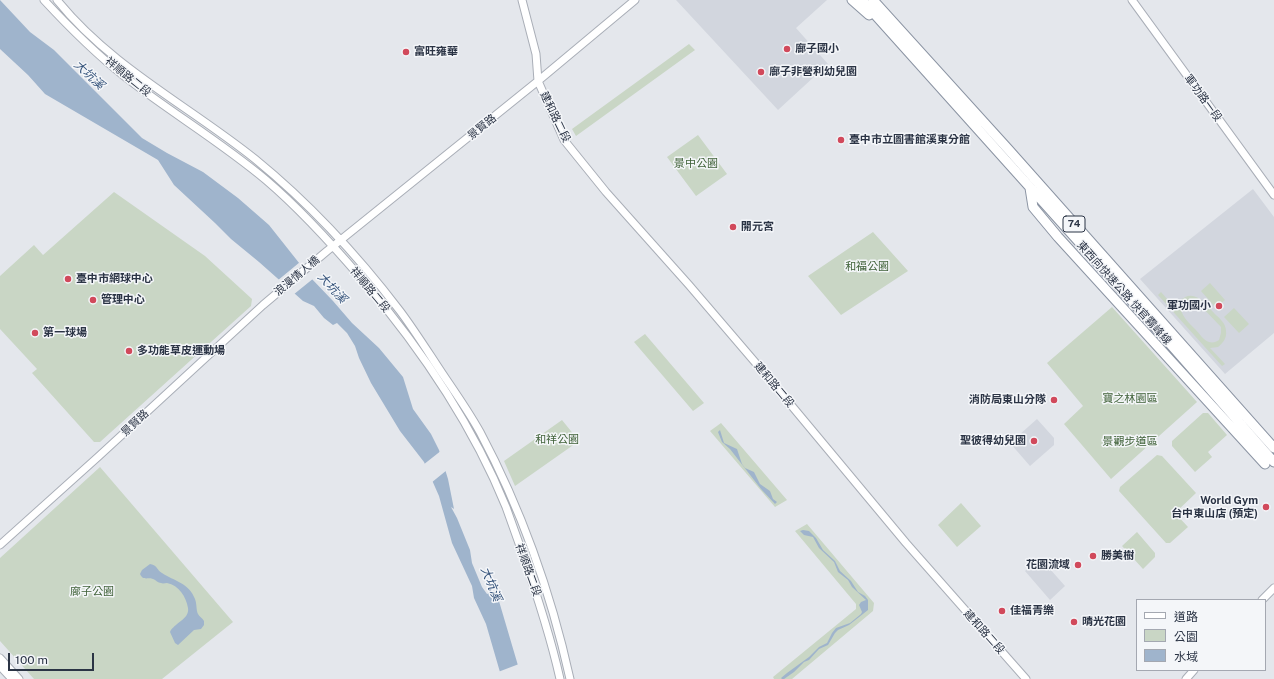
<!DOCTYPE html>
<meta charset="utf-8">
<style>
body{margin:0}
#map{position:relative;width:1274px;height:679px;overflow:hidden;background:#e4e7ec;font-family:"Public Sans","Noto Sans TC",sans-serif}
canvas{display:block}
.legend{position:absolute;left:1136px;top:599px;width:130px;height:72px;box-sizing:border-box;background:#f4f6f9;border:1px solid #a4a8b1;margin:0;padding:5px 7px;list-style:none;font-size:12px;color:#2b3445}
.legend li{display:flex;align-items:center;gap:8px;height:20px}
.legend b{width:20px;border:1px solid #a4a8b1}
.scale{position:absolute;left:8px;top:653px;width:86px;height:18px;box-sizing:border-box;border:2px solid #2b3445;border-top:0;padding-left:5px;font-size:12px;line-height:14px;white-space:nowrap;color:#2b3445;-webkit-text-stroke:3px #f4f6f9;paint-order:stroke}
</style>
<div id="map">
<canvas width="1274" height="679"></canvas>
<ul class="legend">
<li><b style="height:5px;background:#fff"></b>道路</li>
<li><b style="height:11px;background:#c9d6c5"></b>公園</li>
<li><b style="height:11px;background:#9fb4cc"></b>水域</li>
</ul>
<div class="scale">100 m</div>
</div>
<script>
const ctx = document.querySelector('canvas').getContext('2d');
ctx.lineJoin = 'round';
function paint(path, color) {
  ctx.fillStyle = color;
  ctx.fill(path, 'evenodd');
}
function trace(path, color, width, dash) {
  ctx.strokeStyle = color;
  ctx.lineWidth = width;
  ctx.lineCap = dash ? 'butt' : 'round';
  ctx.setLineDash(dash || []);
  ctx.stroke(path);
}
function drawText(font, color, halo, rows, align = 'center') {
  ctx.font = font + ' "Public Sans","Noto Sans TC",sans-serif';
  ctx.lineWidth = 3;
  ctx.setLineDash([]);
  ctx.textBaseline = 'middle';
  ctx.strokeStyle = halo;
  ctx.fillStyle = color;
  for (const [text, x, y, turn = 0] of rows) {
    ctx.save();
    ctx.translate(x, y);
    ctx.rotate((+turn || 0) * Math.PI / 180);
    ctx.textAlign = isNaN(turn) ? turn : align;
    if (halo) ctx.strokeText(text, 0, 0);
    ctx.fillText(text, 0, 0);
    ctx.restore();
  }
}
const built = new Path2D(`
 M676,0H827L796,28L828,64L778,110Z
 M1253,189L1274,217V333L1225,374L1140,279Z
 M1037,419L1054,438V445L1030,466L1010,443Z
 M1037,560H1042L1065,586L1050,600L1025,571Z`);
const green = new Path2D(`
 M689,44L695,50L576,136L572,129Z
 M698,135L727,174L696,196L667,157Z
 M114,192L205,256L252,299L251,306L100,442H94L32,373L37,369L0,329V276L34,245L43,255Z
 M873,232L908,271L841,315L808,276Z
 M1210,283L1225,300L1216,308L1201,291Z
 M1161,292L1176,309C1178,307 1179,303 1180,301C1193,287 1206,304 1214,313C1219,318 1226,323 1226,331C1227,338 1223,343 1218,347L1210,348L1225,364L1222,366L1158,295ZM1190,301L1199,304L1221,327V333L1219,340C1216,342 1213,343 1209,342C1204,341 1199,333 1195,329C1188,322 1171,306 1190,301Z
 M1112,307L1197,402L1111,479L1064,424L1083,406L1047,363Z
 M1234,308L1249,324L1239,333L1224,317Z
 M645,334L704,403L693,411L634,342Z
 M1203,413H1208L1227,435L1208,452L1212,457L1195,472L1172,446V441Z
 M562,420L579,441L515,486L504,461Z
 M721,423L787,500L775,507L710,431Z
 M1157,455L1162,456L1196,493L1175,513L1188,527L1170,543H1166L1119,491L1120,487Z
 M100,467L233,622L162,679H34L0,641V558Z
 M961,503L981,526L957,547L938,525Z
 M807,524L874,603L873,611L792,679H774L773,677L856,609V604L795,531Z
 M1137,532L1155,553V557L1143,569L1122,546Z`);
const water = new Path2D(`
 M0,0L30,32L54,50L142,138L167,153L203,172L238,198L269,225L311,278L333,301L352,323L379,348L403,377L413,409L431,434L439,450L448,479L454,509L451,507L457,518L470,550L472,563L482,587L487,594L496,591L522,679H502L486,624L474,598L472,586L452,543L439,496L424,462L400,431L371,383L359,358L355,346L347,333L337,323L333,325L324,318L314,306L303,301L259,262L231,239L215,223L174,185L158,160L45,94L28,75L0,49Z
 M720,430L724,443L737,449L742,464L745,468L754,472L760,484L770,491L773,499L777,502L775,504L761,489L730,449L722,442L718,432Z
 M803,530L809,531L816,538L823,550L835,561L840,571L851,581L858,592L865,596L868,600V610L849,625L838,630L835,633L828,645L819,649L809,660L804,662L794,672L784,679H782L781,678L787,673L809,657L819,647L827,643L832,633L836,628L850,623L861,614L862,612L859,605L861,602L866,600L852,587L848,580L838,572L834,562L819,548L813,537L804,535L800,531Z
 M150,564C159,566 156,570 162,573C174,581 189,583 195,599C197,604 196,610 198,614C199,616 203,619 204,621V625L201,629L194,630L178,645L175,643L170,632C174,623 190,619 188,608C186,597 179,585 167,583C165,583 163,584 161,583C158,583 156,580 153,579C147,577 143,581 140,574L142,570Z`);
const pier = new Path2D(`
 M300,262L314,278L293,295L277,281Z
 M442,450L447,470L431,483L423,465Z
 M519,664L524,679H499L498,672Z`);
const secondary = new Path2D(`
 M44,0C69,27 95,53 124,76C170,112 221,142 266,180C300,209 331,243 361,278C419,346 472,423 506,507C511,521 516,535 521,549C536,592 550,634 560,679
 M57,0C111,67 189,106 255,159C309,203 358,256 400,311C415,331 428,352 442,373C455,392 469,412 480,432C521,509 551,593 570,679
 M522,0L536,54L538,81L564,140L606,192L689,285L766,375L906,543L1026,679
 M1132,0L1274,195
 M0,545L99,456L263,305L327,251L538,81L635,0
 M1262,600L1274,588
 M0,658L19,679
 M0,666L12,679
 M1186,679L1194,670`);
const highway = new Path2D(`
 M852,0L869,15
 M862,0L1158,330L1274,462
 M873,0L1008,149L1274,448
 M1030,188L1033,207L1058,237L1265,464`);
const markers = [
 [787,49,4,"#d1495b"],
 [406,52,4,"#d1495b"],
 [761,72,4,"#d1495b"],
 [841,140,4,"#d1495b"],
 [733,227,4,"#d1495b"],
 [68,279,4,"#d1495b"],
 [93,300,4,"#d1495b"],
 [1219,306,4,"#d1495b"],
 [35,333,4,"#d1495b"],
 [129,351,4,"#d1495b"],
 [1054,400,4,"#d1495b"],
 [1034,441,4,"#d1495b"],
 [1266,507,4,"#d1495b"],
 [1093,556,4,"#d1495b"],
 [1078,565,4,"#d1495b"],
 [1002,611,4,"#d1495b"],
 [1074,622,4,"#d1495b"]
];
const shields = [
 [1074,224,22]
];
const shieldNames = [
 ["74",1074,224]
];
const poiNames = [
 ["廍子國小",795,49],
 ["富旺雍華",414,52],
 ["廍子非營利幼兒園",769,72],
 ["臺中市立圖書館溪東分館",849,140],
 ["開元宮",741,227],
 ["臺中市網球中心",76,279],
 ["管理中心",101,300],
 ["軍功國小",1211,306,"right"],
 ["第一球場",43,333],
 ["多功能草皮運動場",137,351],
 ["消防局東山分隊",1046,400,"right"],
 ["聖彼得幼兒園",1026,441,"right"],
 ["World Gym",1258,501,"right"],
 ["台中東山店 (預定)",1258,514,"right"],
 ["勝美樹",1101,556],
 ["花園流域",1070,565,"right"],
 ["佳福青樂",1010,611],
 ["晴光花園",1082,622]
];
const streetNames = [
 ["祥順路二段",128,77,39],
 ["軍功路一段",1203,98,54],
 ["建和路二段",555,117,64],
 ["景賢路",482,127,-39],
 ["浪漫情人橋",297,276,-40],
 ["祥順路二段",370,290,50],
 ["東西向快速公路 快官霧峰線",1124,293,48],
 ["建和路二段",774,385,50],
 ["景賢路",135,423,-43],
 ["祥順路二段",528,570,70],
 ["建和路二段",984,632,48]
];
const parkNames = [
 ["景中公園",696,164],
 ["和福公園",867,267],
 ["寶之林園區",1130,399],
 ["和祥公園",557,440],
 ["景觀步道區",1130,442],
 ["廍子公園",92,592]
];
const waterNames = [
 ["大坑溪",89,75,43],
 ["大坑溪",332,288,47],
 ["大坑溪",491,584,68]
];
paint(built, '#d2d6de');
paint(green, '#c9d6c5');
paint(water, '#9fb4cc');
paint(pier, '#e4e7ec');
trace(secondary, '#a9aeb7', 9);
trace(highway, '#8b94a3', 11);
trace(secondary, '#fff', 7);
trace(highway, '#fff', 9);
for (const [x, y, r, color] of markers) {
  const dot = new Path2D();
  dot.arc(x, y, r, 0, 2 * Math.PI);
  ctx.fillStyle = color;
  ctx.fill(dot);
  trace(dot, '#f4f6f9', 1.5);
}
for (const [x, y, w] of shields) {
  const box = new Path2D();
  box.roundRect(x - w / 2, y - 8, w, 16, 3);
  ctx.fillStyle = '#f4f6f9';
  ctx.fill(box);
  trace(box, '#2b3445', 1);
}
drawText('bold 10px', '#2b3445', null, shieldNames);
drawText('bold 11px', '#2b3445', '#f4f6f9', poiNames, 'left');
drawText('11px', '#2b3445', '#f4f6f9', streetNames);
drawText('11px', '#3f6138', '#f4f6f9', parkNames);
drawText('italic 12px', '#34527a', '#f4f6f9', waterNames);
</script>
